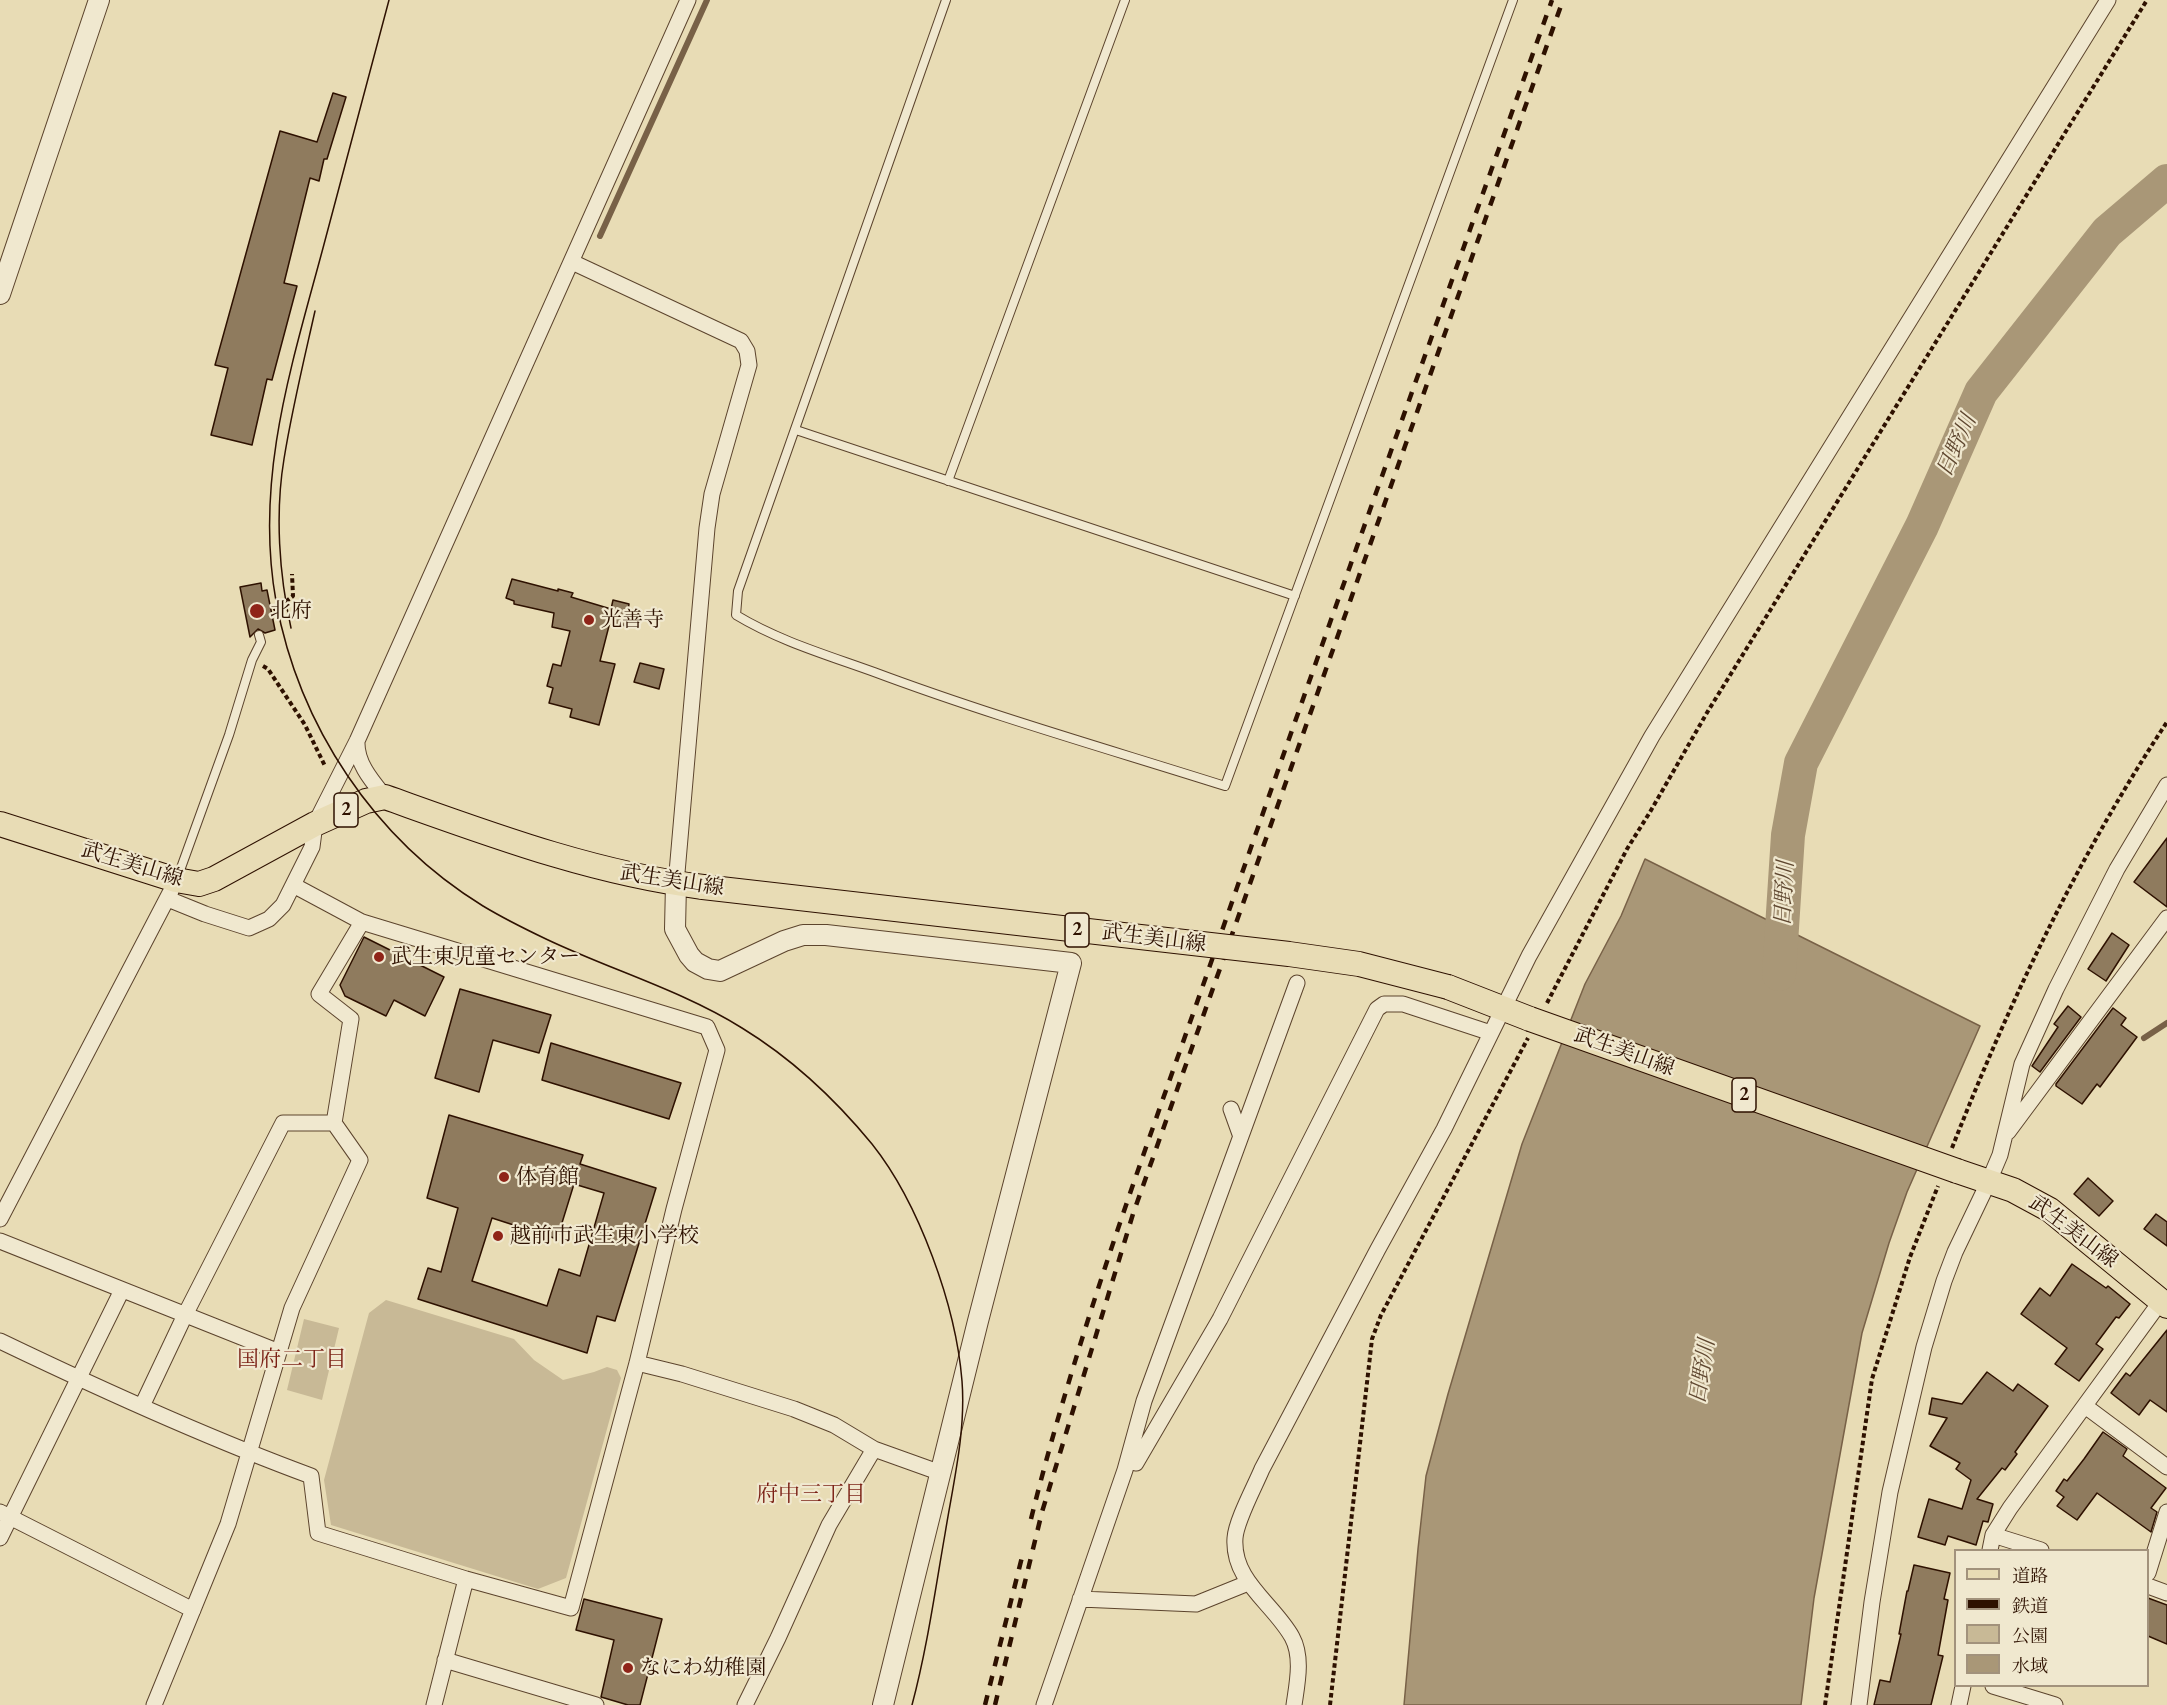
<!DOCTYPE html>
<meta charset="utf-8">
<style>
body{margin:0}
#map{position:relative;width:2167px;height:1705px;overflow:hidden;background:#e8dcb5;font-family:"EB Garamond","Noto Serif JP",serif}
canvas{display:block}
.legend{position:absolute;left:1954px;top:1549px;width:195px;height:138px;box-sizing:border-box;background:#f0e8cf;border:2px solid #a2927c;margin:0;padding:8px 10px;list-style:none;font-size:18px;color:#2e1100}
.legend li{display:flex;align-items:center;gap:12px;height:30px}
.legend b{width:30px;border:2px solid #a2927c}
</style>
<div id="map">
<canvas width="2167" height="1705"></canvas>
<ul class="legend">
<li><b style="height:8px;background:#e8dcb5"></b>道路</li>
<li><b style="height:8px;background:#2e1100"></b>鉄道</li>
<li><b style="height:16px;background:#c8b996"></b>公園</li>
<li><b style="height:16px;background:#a99777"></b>水域</li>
</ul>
</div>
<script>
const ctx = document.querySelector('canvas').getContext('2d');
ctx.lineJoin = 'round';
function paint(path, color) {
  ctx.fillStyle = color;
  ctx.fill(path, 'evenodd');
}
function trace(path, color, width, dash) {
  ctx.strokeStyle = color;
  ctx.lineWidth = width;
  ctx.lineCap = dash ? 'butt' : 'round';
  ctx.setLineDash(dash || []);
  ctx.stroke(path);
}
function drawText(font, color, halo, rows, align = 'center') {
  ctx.font = font + ' "EB Garamond","Noto Serif JP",serif';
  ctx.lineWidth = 4.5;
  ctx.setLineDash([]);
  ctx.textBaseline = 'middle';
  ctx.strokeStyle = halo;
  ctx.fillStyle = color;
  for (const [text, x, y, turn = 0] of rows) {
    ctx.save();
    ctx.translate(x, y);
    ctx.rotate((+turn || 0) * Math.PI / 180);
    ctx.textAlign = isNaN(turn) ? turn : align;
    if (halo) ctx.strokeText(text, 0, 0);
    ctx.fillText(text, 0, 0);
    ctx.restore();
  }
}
const green = new Path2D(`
 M386,1300L514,1339L534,1360L563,1380L594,1372L607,1367L617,1370L621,1378L566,1578L538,1589L331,1525L324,1480L369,1313Z
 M304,1319L339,1328L322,1400L287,1390Z`);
const water = new Path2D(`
 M1645,859L1980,1026L1907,1192L1889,1243L1862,1333L1814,1598L1801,1705H1404L1418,1549L1426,1476L1448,1394L1522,1144L1585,984L1621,916Z`);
const stream = new Path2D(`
 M600,236L707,0
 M2144,1038L2167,1023`);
const river = new Path2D(`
 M1779,974L1788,835L1801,763L1922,526L1981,392L2107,232L2167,181`);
const building = new Path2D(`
 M333,93L346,97L327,159H324L319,181L310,178L284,283L297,286L272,380L267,379L252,445L211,435L228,368L215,365L280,131L317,142Z
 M512,579L558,591V589L573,593L571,597L611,609L613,600L629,604L628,611L633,614L629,627L610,622L600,661L615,664L599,725L570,717L572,709L549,703L553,688L547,686L553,664L561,666L570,631L552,627L554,613L514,604V601L506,598Z
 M261,583L262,591L267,590L275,630L265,633L258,629L250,637L240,587Z
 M640,663L664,669L659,689L634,682Z
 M2167,838V907L2134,882Z
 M2112,933L2129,945L2106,981L2088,969Z
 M364,937L444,977L425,1016L394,1000L386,1016L345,996L340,985Z
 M460,989L551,1015L539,1053L493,1040L479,1092L435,1078Z
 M2068,1006L2081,1017L2040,1072L2032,1066L2058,1027L2054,1024Z
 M2113,1008L2126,1018L2121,1025L2137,1037L2100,1087L2097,1084L2082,1104L2056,1086V1084Z
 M551,1043L681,1083L669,1119L542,1080Z
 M449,1115L583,1155L580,1164L656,1188L615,1321L597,1316L587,1353L418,1299L428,1268L441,1272L458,1208L427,1198ZM574,1184L604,1193L580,1276L559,1269L547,1306L472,1281L492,1218L557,1239Z
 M2088,1178L2113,1201L2099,1216L2074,1194Z
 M2156,1214L2167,1222V1246L2144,1229Z
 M2072,1264L2106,1288L2108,1286L2130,1304L2119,1318L2116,1317L2096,1344L2103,1349L2079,1381L2055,1364L2067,1348L2021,1314L2040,1288L2050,1296Z
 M2167,1330V1412L2150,1400L2139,1415L2111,1393L2126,1373L2130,1376Z
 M1987,1372L2013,1391L2018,1384L2048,1406L2015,1452L2017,1454L2005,1470L2002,1468L1977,1499L1993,1504L1988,1522L1983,1521L1976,1545L1948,1536L1945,1545L1918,1537L1929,1499L1962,1509L1971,1480L1956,1469L1960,1463L1930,1446L1947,1418L1929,1414L1932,1398L1962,1404Z
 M2103,1432L2127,1449L2123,1456L2166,1488L2151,1508L2157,1512L2151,1532L2097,1493L2077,1520L2057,1506L2064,1497L2056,1491L2064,1479L2067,1481L2084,1459Z
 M1914,1565L1950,1573L1944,1599L1948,1600L1938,1655L1943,1656L1931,1705H1874L1880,1680L1890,1682L1901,1634H1899L1907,1591H1908Z
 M2148,1598L2167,1605V1644L2148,1636Z
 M584,1599L662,1619L640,1705H628L601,1697L614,1640L576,1630Z`);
const path = new Path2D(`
 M274,611L293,596L292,574
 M263,666L268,669L305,725L325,766
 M1547,1003L1627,849L1650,812L1708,711L2147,0
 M1952,1148C2010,1000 2079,855 2167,722
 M1330,1705L1372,1339L1381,1315L1528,1038
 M1825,1705L1872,1379L1910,1257L1938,1186`);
const service = new Path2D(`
 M946,0L738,591L736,615C779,641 827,655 874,672C989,715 1108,749 1225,786L1513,0
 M796,430L1295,596
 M948,481L1125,0
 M178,876L229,735L252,660L261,642L259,635`);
const minor = new Path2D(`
 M572,262L741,341L747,351L749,365L712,494L707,528L676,884
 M357,741C356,763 372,781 385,797
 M168,899L205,914L249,928L269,919L283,905L312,847L315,824L357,741L688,0
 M1231,1109L1240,1134
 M2008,1132L2167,918
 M0,1219L171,891
 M0,1241L279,1352
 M0,1341C102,1390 205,1437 311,1476L318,1533L466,1579L571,1608L637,1363L674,1209L717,1050L707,1027L362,922L293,885
 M637,1363L682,1374L794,1409L834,1425L874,1449L941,1473
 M142,1406L185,1315L283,1123H334
 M2085,1406L2167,1467
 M1128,1461L1136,1463L1220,1319L1377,1009L1384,1004H1403L1491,1033
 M0,1512L193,1610
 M1993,1535L2041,1550
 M0,1538L122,1290
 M1990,1550L1993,1535L2010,1508L2161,1301
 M2148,1573L2167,1512
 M2148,1586L2167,1593
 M1080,1599L1196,1604L1248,1583
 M445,1660L596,1705
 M1993,1686L2055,1705
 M154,1705L228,1524L292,1308L360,1160L334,1123L351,1019L319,994L362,922
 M434,1705L466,1579
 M745,1705L778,1638L829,1525L874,1449
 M1044,1705L1125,1470L1144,1401L1297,983
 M1294,1705C1297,1684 1303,1657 1292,1637C1273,1603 1232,1581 1235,1538C1236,1521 1255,1486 1262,1469L1378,1249L1444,1129L1529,956L1652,736L2108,0
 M1859,1705L1872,1602L1890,1492L1924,1347L1944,1281L1955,1252L1989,1181L2000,1155L2022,1064L2056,989L2117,869L2167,785
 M1959,1705L1963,1686`);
const tertiary = new Path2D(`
 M0,294L99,0
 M676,884L675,929L689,955L695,962L708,969L720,971L784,941L803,935H826L1071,963L978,1321L883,1705`);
const primary = new Path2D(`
 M0,824L176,880L199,884L214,879L315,824L366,801L385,797C489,834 592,873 703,887
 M1448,987L1530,1019
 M1957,1171L2013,1190L2050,1210L2167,1306`);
const tram = new Path2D(`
 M389,0C367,83 345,165 323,248C292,364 254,479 276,601C299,726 374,839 483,906C503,918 525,929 546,939C611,970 681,990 742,1028C791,1058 835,1099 872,1144C919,1203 956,1306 962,1381C966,1432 953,1484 945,1534C935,1591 927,1649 912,1705
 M291,628C279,574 275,513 284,459C292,409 304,360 315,311`);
const rail = new Path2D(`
 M1031,1519C1079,1326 1150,1138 1215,951C1325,633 1439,317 1552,0
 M985,1705L1022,1557
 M995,1705L1042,1512L1133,1214L1563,0`);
const primaryBridge = new Path2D(`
 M703,887L1289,954L1359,964L1448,987
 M1530,1019L1957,1171`);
const markers = [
 [257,611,8,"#8f2418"],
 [589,620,6,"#8f2418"],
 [379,957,6,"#8f2418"],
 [504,1177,6,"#8f2418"],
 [498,1236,6,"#8f2418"],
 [628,1668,6,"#8f2418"]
];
const shields = [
 [346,810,24],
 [1077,930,24],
 [1744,1095,24]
];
const shieldNames = [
 ["2",346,810],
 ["2",1077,930],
 ["2",1744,1095]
];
const poiNames = [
 ["北府",270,611],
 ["光善寺",601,620],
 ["武生東児童センター",391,957],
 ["体育館",516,1177],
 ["越前市武生東小学校",510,1236],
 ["なにわ幼稚園",640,1668]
];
const streetNames = [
 ["武生美山線",132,865,17],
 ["武生美山線",672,881,9],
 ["武生美山線",1154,939,7],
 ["武生美山線",1624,1052,20],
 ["武生美山線",2073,1232,37]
];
const waterNames = [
 ["日野川",1957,446,-66],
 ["日野川",1785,894,-87],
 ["日野川",1703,1372,-81]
];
const neighbourhoodNames = [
 ["国府二丁目",292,1360],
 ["府中三丁目",811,1495]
];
paint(green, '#c8b996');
paint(water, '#a99777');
trace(water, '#786147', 1.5);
trace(stream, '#786147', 6);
trace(river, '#a99777', 34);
paint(building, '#8f7b5e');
trace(building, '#2e1100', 1.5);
trace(service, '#5c442d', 10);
trace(minor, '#5c442d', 17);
trace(tertiary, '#5c442d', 22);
trace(primary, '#2e1100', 26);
trace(path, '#2e1100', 4, [4.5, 3]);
trace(service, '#f0e8cf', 8);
trace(minor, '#f0e8cf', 15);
trace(tertiary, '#f0e8cf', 20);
trace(primary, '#e8dcb5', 24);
trace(tram, '#2e1100', 1.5);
trace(rail, '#2e1100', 4.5, [10, 10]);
trace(primaryBridge, '#2e1100', 26, []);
trace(primaryBridge, '#e8dcb5', 24);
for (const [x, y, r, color] of markers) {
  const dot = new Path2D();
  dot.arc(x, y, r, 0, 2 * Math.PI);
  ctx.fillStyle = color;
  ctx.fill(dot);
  trace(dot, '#f0e8cf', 2);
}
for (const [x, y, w] of shields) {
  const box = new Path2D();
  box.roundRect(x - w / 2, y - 17, w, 34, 4.5);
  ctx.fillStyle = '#f0e8cf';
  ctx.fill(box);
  trace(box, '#2e1100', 1.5);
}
drawText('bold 20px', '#2e1100', null, shieldNames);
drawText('21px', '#2e1100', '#f0e8cf', poiNames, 'left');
drawText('21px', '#2e1100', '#f0e8cf', streetNames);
drawText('italic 22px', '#5f4730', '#f0e8cf', waterNames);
drawText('22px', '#7a1f14', '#f0e8cf', neighbourhoodNames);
</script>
